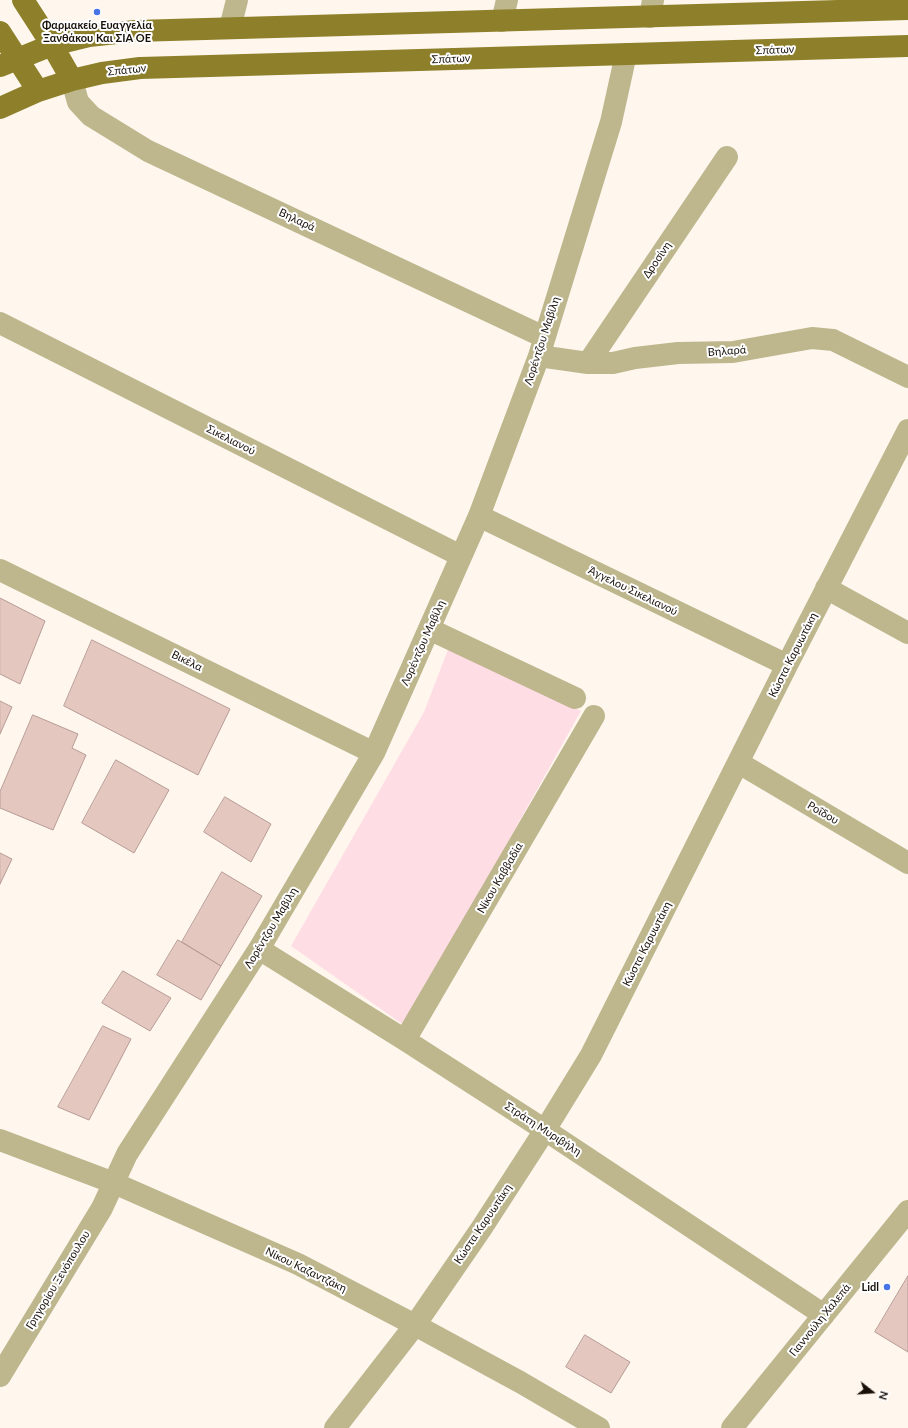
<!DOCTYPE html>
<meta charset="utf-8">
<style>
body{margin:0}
#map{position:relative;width:908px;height:1428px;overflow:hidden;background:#fff7ee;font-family:Lato,sans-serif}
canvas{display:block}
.north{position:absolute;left:852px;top:1372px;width:40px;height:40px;-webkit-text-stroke:3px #fff;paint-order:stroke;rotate:107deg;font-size:11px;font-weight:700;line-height:16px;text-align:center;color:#18110a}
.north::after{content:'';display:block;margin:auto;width:14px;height:18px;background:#18110a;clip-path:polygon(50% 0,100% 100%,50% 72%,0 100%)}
</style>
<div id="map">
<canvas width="908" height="1428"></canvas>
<div class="north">N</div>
</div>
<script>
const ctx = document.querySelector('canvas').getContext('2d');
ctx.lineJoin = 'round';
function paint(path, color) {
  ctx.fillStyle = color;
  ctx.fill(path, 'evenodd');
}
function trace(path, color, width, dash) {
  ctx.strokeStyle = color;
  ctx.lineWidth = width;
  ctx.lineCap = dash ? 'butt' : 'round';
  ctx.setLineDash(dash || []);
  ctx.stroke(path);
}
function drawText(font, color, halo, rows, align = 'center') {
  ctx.font = font + ' Lato,sans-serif';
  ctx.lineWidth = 4;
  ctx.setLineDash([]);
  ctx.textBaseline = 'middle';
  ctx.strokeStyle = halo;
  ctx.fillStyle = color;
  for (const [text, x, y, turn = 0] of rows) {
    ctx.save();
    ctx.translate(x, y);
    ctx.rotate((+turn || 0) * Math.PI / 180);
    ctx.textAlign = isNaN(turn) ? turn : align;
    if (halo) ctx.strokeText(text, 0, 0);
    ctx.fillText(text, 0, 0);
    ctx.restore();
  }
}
const green = new Path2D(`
 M449,647L581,711L405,1026L291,946L424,712Z`);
const building = new Path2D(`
 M0,598L45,621L20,684L0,674Z
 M92,640L230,709L198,775L64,706Z
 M0,701L12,707L0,734Z
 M33,715L78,734L72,748L86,755L53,830L0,808V792Z
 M116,760L169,790L134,853L82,823Z
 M225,797L271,824L251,862L204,832Z
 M0,853L12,859L0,884Z
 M222,872L262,896L221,966L182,942Z
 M178,940L221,966L201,1000L157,975Z
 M123,971L171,998L150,1031L102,1003Z
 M103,1026L131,1039L89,1120L58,1107Z
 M908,1276V1352L875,1332Z
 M585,1335L630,1362L611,1393L566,1367Z`);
const minor = new Path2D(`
 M650,17L653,0
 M502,21L507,0
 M230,28L237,0
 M72,80L78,102L91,116L148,151L544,337
 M0,323L461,556
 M539,356L588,363H613L635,358L678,353L733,352L812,338L833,340L908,377
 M588,363L727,157
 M479,516L787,665
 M0,570L374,753
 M826,588L908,633
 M429,629L575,698
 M739,763L908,863
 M259,949L405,1040L545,1130L824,1315
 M405,1040L594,716
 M0,1140L114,1183L298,1264L415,1325L520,1382L599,1428
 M0,1376L102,1208L127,1154L259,949L374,753L479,516L539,356L611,122L626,54
 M335,1428L415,1325L481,1229L545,1130L591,1055L787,665L908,430
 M732,1428L908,1211`);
const major = new Path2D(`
 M23,0L52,45L72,80
 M0,32L38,91
 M0,66L52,45L89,36L135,31L908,9
 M0,108L38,91L72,80L102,73L140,68L908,46`);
const markers = [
 [97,12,4,"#4775e7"],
 [887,1287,4,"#4775e7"]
];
const poiNames = [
 ["Φαρμακείο Ευαγγελία",97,25],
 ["Ξανθάκου Και ΣΙΑ ΟΕ",97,38],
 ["Lidl",879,1287,"right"]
];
const streetNames = [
 ["Σπάτων",775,50,-2],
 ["Σπάτων",451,59,-2],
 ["Σπάτων",127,70,-6],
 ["Βηλαρά",297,220,25],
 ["Δροσίνη",657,260,-56],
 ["Λορέντζου Μαβίλη",542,341,-72],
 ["Βηλαρά",727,351,-4],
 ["Σικελιανού",231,440,27],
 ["Άγγελου Σικελιανού",633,591,26],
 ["Λορέντζου Μαβίλη",423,643,-66],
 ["Κώστα Καρυωτάκη",793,655,-63],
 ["Βικέλα",187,661,26],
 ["Ροΐδου",823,813,30],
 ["Νίκου Καββαδία",500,878,-60],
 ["Λορέντζου Μαβίλη",271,928,-59],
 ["Κώστα Καρυωτάκη",647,944,-63],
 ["Στράτη Μυριβήλη",543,1129,33],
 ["Κώστα Καρυωτάκη",483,1224,-56],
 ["Νίκου Καζαντζάκη",306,1270,26],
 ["Γρηγορίου Ξενόπουλου",58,1280,-59],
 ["Γιαννούλη Χαλεπά",820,1320,-51]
];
paint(green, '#ffdde5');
paint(building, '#e4c7bf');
trace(building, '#b79b94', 1);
trace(minor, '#beb78e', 22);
trace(major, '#8e802a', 22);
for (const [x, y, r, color] of markers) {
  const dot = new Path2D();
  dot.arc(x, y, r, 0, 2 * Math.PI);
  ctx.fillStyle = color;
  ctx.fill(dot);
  trace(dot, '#fff', 1.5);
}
drawText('bold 11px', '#18110a', '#fff', poiNames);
drawText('11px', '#18110a', '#fff', streetNames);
</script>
